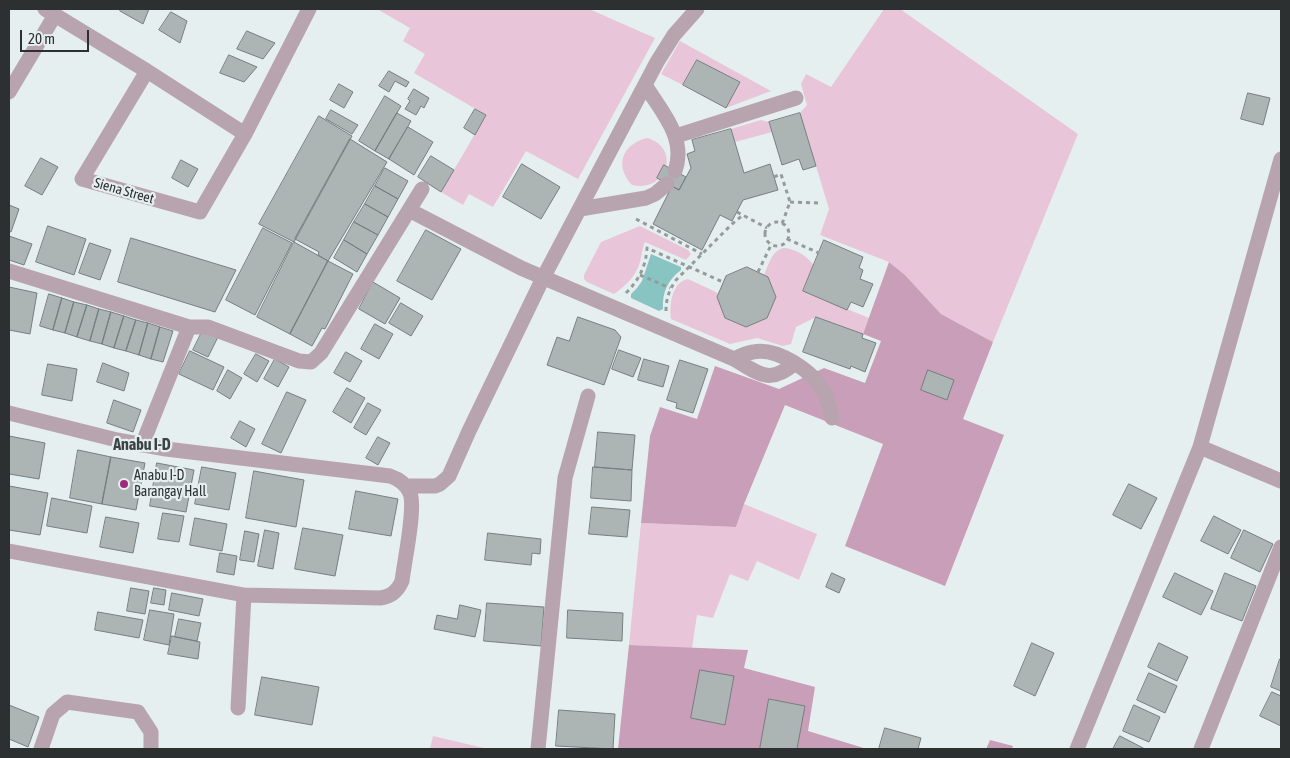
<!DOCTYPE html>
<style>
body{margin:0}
#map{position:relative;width:1290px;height:758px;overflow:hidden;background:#e6efef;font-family:"Asap Condensed",sans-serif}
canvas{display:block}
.frame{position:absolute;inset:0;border:10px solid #2d3030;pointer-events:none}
.scale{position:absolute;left:20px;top:30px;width:69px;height:22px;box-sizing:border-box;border:2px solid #2d3030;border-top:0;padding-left:6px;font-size:15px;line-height:18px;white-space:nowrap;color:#2d3030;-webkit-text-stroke:4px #e6efef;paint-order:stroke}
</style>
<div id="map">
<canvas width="1290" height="758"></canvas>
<div class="frame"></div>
<div class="scale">20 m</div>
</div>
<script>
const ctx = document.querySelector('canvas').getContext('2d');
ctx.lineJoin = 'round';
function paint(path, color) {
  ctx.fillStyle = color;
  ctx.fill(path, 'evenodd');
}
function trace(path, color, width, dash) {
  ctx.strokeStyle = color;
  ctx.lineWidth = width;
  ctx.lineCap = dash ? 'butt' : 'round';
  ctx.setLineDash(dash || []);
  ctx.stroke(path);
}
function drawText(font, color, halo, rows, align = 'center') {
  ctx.font = font + ' "Asap Condensed",sans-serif';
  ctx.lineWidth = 4.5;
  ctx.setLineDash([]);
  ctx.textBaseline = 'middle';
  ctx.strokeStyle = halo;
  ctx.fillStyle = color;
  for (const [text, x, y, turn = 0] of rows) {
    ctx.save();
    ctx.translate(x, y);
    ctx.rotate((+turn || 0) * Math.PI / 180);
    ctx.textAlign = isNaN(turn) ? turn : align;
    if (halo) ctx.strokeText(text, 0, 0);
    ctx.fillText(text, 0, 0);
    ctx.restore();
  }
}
const green = new Path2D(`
 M377,9H589L655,38L578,179L526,151L493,207L469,194L463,205L441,192L486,115L414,73L425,54L403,41L410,28Z
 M884,9H900L1078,134L993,342L941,314L905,275L889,262L820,235L829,209L800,113L807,105L801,84L806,74L831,87Z
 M680,41L771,91L726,108L740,82L697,60L683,85L661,74Z
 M761,120L769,122L772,132L735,142L731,129Z
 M647,138C681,147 668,193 632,185C614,166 622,144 647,138Z
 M640,226L688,250L691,254L686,260L645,242C642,249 642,255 640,262C636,277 625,286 614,294L587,282L584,279V275L601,242Z
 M783,248C794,248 808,256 814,266L803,291L869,318L863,334L816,317L796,327L791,344L783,346L757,338L730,344L671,319C669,305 672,282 688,279L718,293L717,297L725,318L746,327L767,318L776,297L768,277L764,275C769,264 771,252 783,248Z
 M744,504L817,534L799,580L757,561L748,581L730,574L713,618L697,615L692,648L629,645L641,523L736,527Z
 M433,736L488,749H430Z`);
const forest = new Path2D(`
 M889,262L905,275L941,314L993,342L963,419L1004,435L945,586L845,546L883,444L785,405L744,504L736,527L641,523L650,436L660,407L697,419L715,366L779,389L824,368L865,383L881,341L863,334Z
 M629,645L748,650L744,668L815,687L808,731L867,749H618Z
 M990,740L1013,746L1012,749H986Z`);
const water = new Path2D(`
 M651,254L681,267V270C668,280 662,292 663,309L659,311L631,298V294L637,288L642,281Z`);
const building = new Path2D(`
 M121,9H149L143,24L120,11Z
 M171,12L187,21L180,43L159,30Z
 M247,31L275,43L263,59L237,49Z
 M229,55L257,67L244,82L220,73Z
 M697,60L740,82L726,108L683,85Z
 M389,71L409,82L406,87L395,81L389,92L379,86Z
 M339,84L353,92L344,108L330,100Z
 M414,89L429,98L424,108L421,106L416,115L405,109L410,101L408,99Z
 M1248,93L1270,98L1263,125L1241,119Z
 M385,96L401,106L375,151L359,141Z
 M475,109L486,115L475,135L464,128Z
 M331,110L358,125L352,134L326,119Z
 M397,113L411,121L389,159L375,151Z
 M800,113L816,166L803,170L799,159L782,165L769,122Z
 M319,116L352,136L294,242L259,224Z
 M408,127L433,142L414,175L389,159Z
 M731,129L744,173L770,164L778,190L743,200L732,221L720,215L702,250L653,224L672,186L679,190L691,168L687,154L695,151L692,140Z
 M350,139L387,162L328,261L318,255L319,252L295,239Z
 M431,156L454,170L441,192L418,177Z
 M41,158L58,167L42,195L25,186Z
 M181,160L198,169L188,187L172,178Z
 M522,164L560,187L541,219L503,197Z
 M664,165L686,177L679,190L657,178Z
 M385,168L408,181L398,199L375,186Z
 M375,186L398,199L388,217L365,204Z
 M365,204L388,217L378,235L354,222Z
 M9,205L19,209L11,232L9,231Z
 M354,222L378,235L367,254L344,240Z
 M48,226L86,239L74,275L36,262Z
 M263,228L292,243L255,315L226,300Z
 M426,230L461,249L432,300L397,281Z
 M9,236L32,244L24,265L9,260Z
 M131,238L236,270L215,312L118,282Z
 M344,240L367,254L357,272L334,258Z
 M824,240L863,257L859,268L863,270L860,279L873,284L863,307L851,302L847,310L803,291Z
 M294,242L328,261L290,334L257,317Z
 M90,243L111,250L100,280L79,273Z
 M328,261L353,274L325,329L322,328L312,346L290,334Z
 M747,267L768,277L776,297L767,318L746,327L725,318L717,297L726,276Z
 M373,282L400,298L385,324L359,309Z
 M9,287L37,293L30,334L9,330Z
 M49,294L62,298L53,330L40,326Z
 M62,298L74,302L65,333L53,330Z
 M74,302L87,305L77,337L65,333Z
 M401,303L423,316L411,336L389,323Z
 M87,305L99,309L90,341L77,337Z
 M99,309L111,312L102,344L90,341Z
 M111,312L124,316L114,348L102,344Z
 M124,316L136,320L126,351L114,348Z
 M578,317L615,330L621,337L604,385L547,365L557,337L569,341Z
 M816,317L863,334L862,338L876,343L865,372L851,366L850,369L803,352Z
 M136,320L148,323L139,355L126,351Z
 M148,323L160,327L151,359L139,355Z
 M375,324L393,334L379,359L361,349Z
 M160,327L173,331L163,362L151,359Z
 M203,330L218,337L208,357L193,350Z
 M619,350L641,358L633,377L612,369Z
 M190,351L224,367L213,390L179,374Z
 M346,352L362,361L350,382L334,373Z
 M256,354L269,361L257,382L244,374Z
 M275,359L289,367L278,387L264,379Z
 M644,359L669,366L663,387L638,380Z
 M680,360L708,369L693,413L676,408L677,403L667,400Z
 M103,363L129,373L124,391L97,382Z
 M48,364L77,369L72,401L42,395Z
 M228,370L242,378L230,399L217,391Z
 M928,370L954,380L947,400L921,390Z
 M347,388L365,398L351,423L333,412Z
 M287,392L306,400L281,453L262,444Z
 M114,400L141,410L133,432L107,423Z
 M368,403L381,410L366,435L354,428Z
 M240,421L255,429L246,447L231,438Z
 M598,432L635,435L632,470L595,467Z
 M9,436L45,443L39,479L9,474Z
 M378,437L390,443L378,465L366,458Z
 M78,450L111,457L102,504L70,498Z
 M111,457L145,463L136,510L102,504Z
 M157,463L194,470L186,512L150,506Z
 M202,467L236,473L229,510L195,504Z
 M593,467L632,470L631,501L591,498Z
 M254,471L304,480L296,527L246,518Z
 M1129,484L1157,498L1141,529L1113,515Z
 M9,486L48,493L40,535L9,530Z
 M356,491L398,499L391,536L349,529Z
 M52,498L92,506L87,533L47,526Z
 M592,507L630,510L627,537L589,534Z
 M163,513L184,516L179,542L158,539Z
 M1214,516L1241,530L1228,554L1201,541Z
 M106,517L139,523L133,553L100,547Z
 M195,518L227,524L222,551L190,545Z
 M303,528L343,535L335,576L295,569Z
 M265,530L279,533L273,569L258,566Z
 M1244,530L1273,544L1260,572L1231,558Z
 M245,531L259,534L254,562L240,560Z
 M488,533L541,539L540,554L532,553L531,565L485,560Z
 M220,553L237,556L234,575L217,572Z
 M832,573L845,579L839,593L826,587Z
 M1175,573L1213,591L1201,615L1163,597Z
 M1225,573L1256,586L1242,621L1211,609Z
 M131,588L149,591L145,614L127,611Z
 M154,588L166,590L164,605L151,603Z
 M172,593L203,599L199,616L169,610Z
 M487,603L544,607L541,646L484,641Z
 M460,605L481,610L475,637L434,629L437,615L457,619Z
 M150,610L174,614L169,645L144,640Z
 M568,610L623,613L622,641L567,638Z
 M98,612L143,620L139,638L95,630Z
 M179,619L201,623L197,641L175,637Z
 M172,636L200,642L198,659L168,654Z
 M1032,643L1054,653L1035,696L1014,686Z
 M1159,643L1188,657L1177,681L1148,667Z
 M1280,659H1281V691L1271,687Z
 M700,670L734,676L725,725L691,718Z
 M1149,673L1177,686L1165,713L1137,700Z
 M262,677L319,687L312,725L255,715Z
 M1272,692L1281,696V726L1260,716Z
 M769,699L805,706L797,749H760Z
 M9,705L39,717L28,747L9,739Z
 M1134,705L1160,717L1149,742L1123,731Z
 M559,710L615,714L613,749L556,746Z
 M885,728L921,738L918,749H879Z
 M1120,736L1145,749H1113Z`);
const path = new Path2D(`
 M774,177L781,174L790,202L782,224
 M790,202L820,203
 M737,212L767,228
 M636,219L702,254
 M765 234a12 12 0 1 1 24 0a12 12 0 1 1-24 0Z
 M787,239L819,253
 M758,272L772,243
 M640,275L670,288
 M626,293C639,280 646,266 647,248L723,282
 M666,311C666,299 669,290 676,280L732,224L743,215`);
const minor = new Path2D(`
 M45,9L147,71L245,134
 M147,71L82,179L200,212L245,134L309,9
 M645,85C661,111 687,138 675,171
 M9,92L55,15
 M676,136L796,98
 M580,209L646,198L655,194L667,184
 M409,210L521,268L734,359C740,356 746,353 753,352C777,347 813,371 824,392C828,400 830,409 832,418
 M9,271L189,327H208L299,361L311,362L321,353L422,189
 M734,359C759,374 770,385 795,363
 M9,413L117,440L166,449L390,476C399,479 406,484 410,493C416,508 404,563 402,581C397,592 391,596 380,598L244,595L9,551
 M142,445L189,327
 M1200,447L1281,481
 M406,486H435L440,484L449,476L469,431L543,278L657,62L674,35L697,9
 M238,708L244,595
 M41,749L53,714L67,702L138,712L151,732V749
 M538,749L565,478L588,396
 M1077,749L1200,447L1281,159
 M1201,749L1281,547`);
const markers = [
 [124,484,5,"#a1287f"]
];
const streetNames = [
 ["Siena Street",124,191,16]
];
const poiNames = [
 ["Anabu I-D",134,476],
 ["Barangay Hall",134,492]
];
const quarterNames = [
 ["Anabu I-D",142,445]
];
paint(green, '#e9c5da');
paint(forest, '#c99eb8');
paint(water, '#88c5c2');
paint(building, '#acb5b4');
trace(building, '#767f7f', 1);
trace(path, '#949b9b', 3, [4, 4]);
trace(minor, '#b8a4af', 15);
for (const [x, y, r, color] of markers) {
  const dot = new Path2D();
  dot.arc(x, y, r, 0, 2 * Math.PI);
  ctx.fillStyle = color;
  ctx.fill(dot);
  trace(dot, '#e6efef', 2);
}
drawText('14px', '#2d3030', '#e6efef', streetNames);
drawText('14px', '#2d3030', '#e6efef', poiNames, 'left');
drawText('bold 16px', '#3c4343', '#e6efef', quarterNames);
</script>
